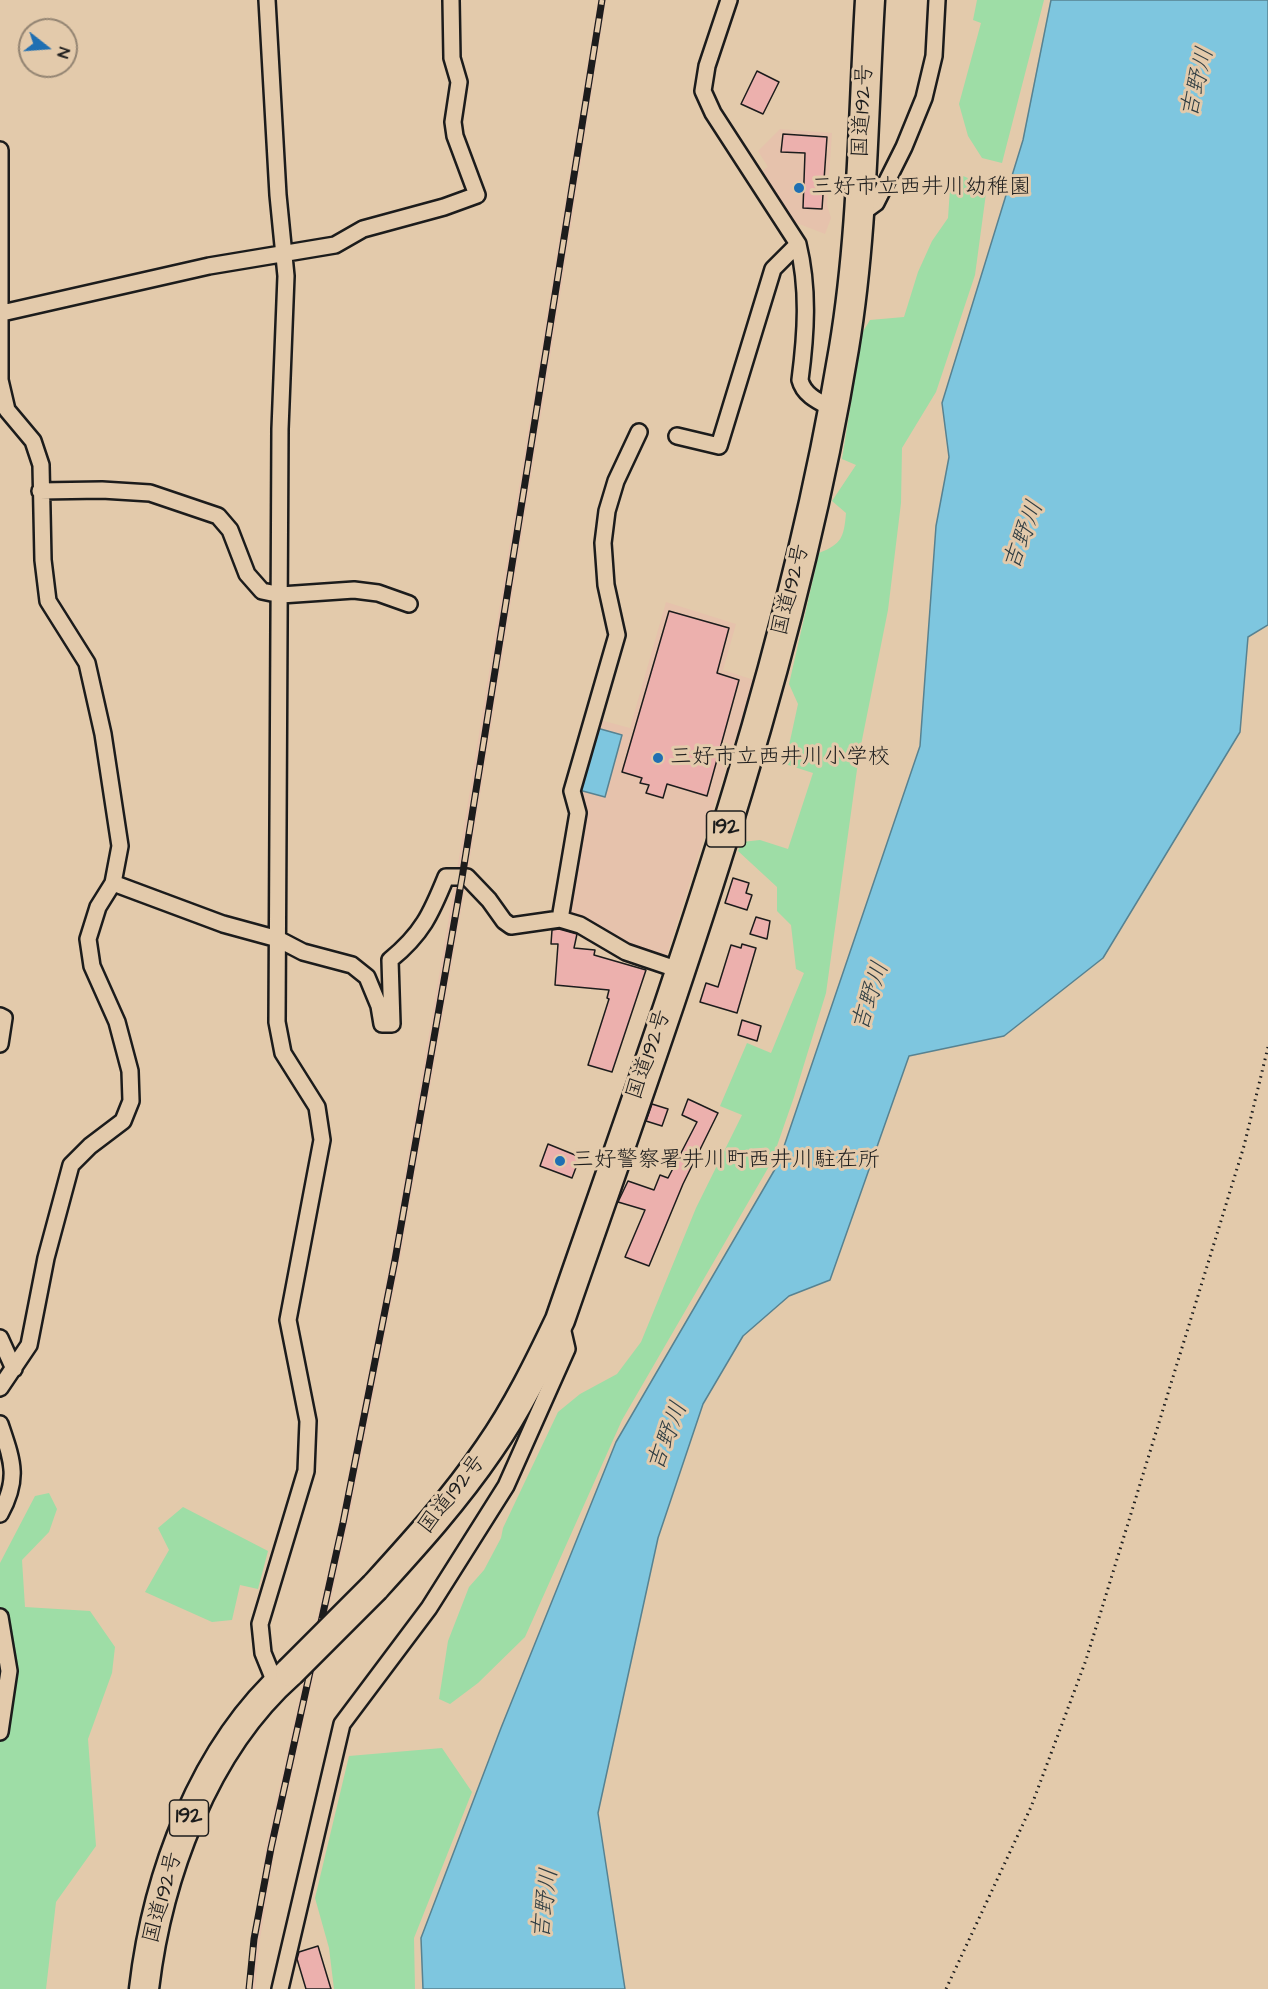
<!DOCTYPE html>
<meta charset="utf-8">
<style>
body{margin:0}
#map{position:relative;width:1268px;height:1989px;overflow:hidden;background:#e3caab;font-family:"Architects Daughter",sans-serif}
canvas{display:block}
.north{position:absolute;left:18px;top:18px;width:60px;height:60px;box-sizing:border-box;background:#e3caab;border:2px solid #938472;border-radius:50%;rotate:107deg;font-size:16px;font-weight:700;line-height:24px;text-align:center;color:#1c1c1c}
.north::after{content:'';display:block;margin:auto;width:21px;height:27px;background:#1f6fb2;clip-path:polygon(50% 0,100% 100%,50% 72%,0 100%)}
</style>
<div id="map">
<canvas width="1268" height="1989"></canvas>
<div class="north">N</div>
</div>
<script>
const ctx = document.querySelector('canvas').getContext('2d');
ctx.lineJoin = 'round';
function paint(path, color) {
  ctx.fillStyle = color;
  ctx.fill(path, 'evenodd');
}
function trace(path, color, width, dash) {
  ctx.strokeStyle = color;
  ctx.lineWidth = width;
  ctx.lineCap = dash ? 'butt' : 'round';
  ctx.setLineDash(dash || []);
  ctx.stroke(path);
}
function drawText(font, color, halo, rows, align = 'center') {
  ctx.font = font + ' "Architects Daughter","Klee One",sans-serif';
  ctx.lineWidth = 6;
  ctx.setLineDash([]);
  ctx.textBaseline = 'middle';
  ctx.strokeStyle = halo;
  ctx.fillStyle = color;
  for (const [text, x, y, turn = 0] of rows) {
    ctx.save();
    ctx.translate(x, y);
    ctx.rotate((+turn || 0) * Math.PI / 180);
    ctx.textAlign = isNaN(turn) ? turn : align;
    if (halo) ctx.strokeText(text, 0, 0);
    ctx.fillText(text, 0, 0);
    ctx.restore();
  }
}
const built = new Path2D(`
 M598,0H606L566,258L467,877L400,1259L348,1523L275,1849L260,1939L255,1989H245L266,1848L339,1522L391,1257L456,876Z
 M780,129L832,133L827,205L831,218L825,234L789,220L760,172L768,167L758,151Z
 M666,602L736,624L723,670L754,680L666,958L625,944L566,910L577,787L596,719L630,728Z`);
const green = new Path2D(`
 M977,0H1044L1002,163L982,158L968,136L959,104L981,23L973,20Z
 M963,176L987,186L975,275L936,392L902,448L901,503L888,610L859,755L826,993L794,1097L771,1163L622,1420L525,1637L478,1683L450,1704L439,1699L448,1641L469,1587L484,1570L501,1538L503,1528L558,1412L580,1394L617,1374L641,1342L696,1208L742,1115L720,1106L747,1043L771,1053L804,973L796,969L791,925L777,911V887L738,851L742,842L760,840L788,849L813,773L785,764L798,704L789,684L819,553C842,544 844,537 846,513L832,501L856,465L842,459L862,333L870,320L904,317L918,272L932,241L948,218L950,189Z
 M49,1493L57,1509L49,1532L22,1560L25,1607L90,1611L115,1647L112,1673L88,1739L96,1846L56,1902L46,1989H0V1563L35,1496Z
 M183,1507L268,1551L258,1589L240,1585L232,1620L212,1622L145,1592L169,1550L158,1528Z
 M442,1748L472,1792L414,1938L415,1989H334L329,1948L315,1898L349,1756Z`);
const water = new Path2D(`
 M1051,0H1268V625L1248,637L1240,732L1103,958L1004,1036L909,1056L830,1280L789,1296L743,1336L703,1404L658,1538L598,1813L625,1989H423L421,1938L501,1728L616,1442L778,1164L920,746L936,526L949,457L942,403L1023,140Z
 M597,728L622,735L605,797L579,790Z`);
const building = new Path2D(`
 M757,71L779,82L763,114L741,104Z
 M783,134L827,137L822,209L803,208L805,153L781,152Z
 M669,611L729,628L717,673L739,680L707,796L667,784L663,798L646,793L649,785L640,783L642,778L622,772Z
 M733,878L749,883L746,893L752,895L747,910L725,903Z
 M756,917L770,921L767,939L750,934Z
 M559,929L577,934L574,948L595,950L594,955L646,970L612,1072L588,1065L609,999L607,998L609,990L555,985L558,944H551L552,930Z
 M742,944L756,948L737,1013L700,1002L706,983L718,987L731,945L741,948Z
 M742,1020L761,1026L757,1041L738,1035Z
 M688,1099L718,1113L683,1184L649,1266L625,1257L645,1210L618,1202L628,1181L654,1190L660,1175L668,1178L697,1122L682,1115Z
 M652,1104L668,1109L662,1126L646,1121Z
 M548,1144L580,1157L572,1178L540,1166Z
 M318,1946L331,1989H306L297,1959L299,1952Z`);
const path = new Path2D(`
 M946,1989L1031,1807L1086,1660L1244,1146L1268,1047`);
const street = new Path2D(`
 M267,0L278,195L286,276L280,429L277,1022L283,1053L317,1107L322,1140L288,1320L308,1421L306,1471L260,1624L263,1653L276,1685
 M729,0L707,66L703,91L713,113L798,244C809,289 806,334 800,380C804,396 820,402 833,409
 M0,150V380L7,410L33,441L41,465L43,560L48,601L87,663L103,734L120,846L113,883L98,907L88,939L92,966L117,1022L130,1071L131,1101L123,1121L90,1146L71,1165L46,1258L29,1345L0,1388
 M858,216L876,203L904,147L924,98L934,56L937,0
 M2,313L209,266L335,245L363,229L444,207L477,195L455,136L453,122L459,82L452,58L451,0
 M677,436L719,446L773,269L798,244
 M40,491L102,490L150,493L218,516L230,530L247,574L262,591L281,595L354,590L378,593L409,604
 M113,883L223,924L278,939L303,952L352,965L367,977L379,1006L382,1024H392L390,960C422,934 431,914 446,877H467L489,900L504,921L511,926L560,919L580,925L626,952L679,970
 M560,919L578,813L572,791L617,635L606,585L603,543L607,511L616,481L639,432
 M0,1016L4,1018L0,1044
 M0,1338L14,1369
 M0,1424C12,1460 20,1478 0,1514
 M0,1617L9,1671L0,1732
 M280,1989L342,1724L429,1608L506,1486L567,1349L561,1323`);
const highway = new Path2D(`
 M375,1587C415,1543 455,1499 489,1449C517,1409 539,1364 560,1320C670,1002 789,682 844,348C863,234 863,116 870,0
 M144,1989C157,1877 203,1749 290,1672`);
const rail = new Path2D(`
 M249,1989L254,1939L271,1848L343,1523L395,1260L462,878L602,0`);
const highwayBridge = new Path2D(`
 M290,1672L375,1587`);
const markers = [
 [799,188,6,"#1f6fb2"],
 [658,758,6,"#1f6fb2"],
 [560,1161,6,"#1f6fb2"]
];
const shields = [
 [726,829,39],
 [189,1818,39]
];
const shieldNames = [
 ["192",726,829],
 ["192",189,1818]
];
const streetNames = [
 ["国道192号",864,111,-87],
 ["国道192号",792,590,-76],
 ["国道192号",650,1055,-71],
 ["国道192号",453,1495,-52],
 ["国道192号",164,1898,-75]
];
const poiNames = [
 ["三好市立西井川幼稚園",811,188],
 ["三好市立西井川小学校",670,758],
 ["三好警察署井川町西井川駐在所",572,1161]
];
const waterNames = [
 ["吉野川",1199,83,-76],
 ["吉野川",1025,536,-69],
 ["吉野川",872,997,-72],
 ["吉野川",669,1437,-69],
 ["吉野川",547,1904,-83]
];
paint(built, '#e6c2ac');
paint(green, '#9edda6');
paint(water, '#7ec6df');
trace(water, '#578291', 1.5);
paint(building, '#ecb0ad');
trace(building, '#1c1c1c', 1.5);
trace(street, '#1c1c1c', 20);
trace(highway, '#1c1c1c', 33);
trace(path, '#1c1c1c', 3, [1.5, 4.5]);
trace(street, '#e3caab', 15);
trace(highway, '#e3caab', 28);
trace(rail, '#1c1c1c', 7);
trace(rail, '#e3caab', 4.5, [14]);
trace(highwayBridge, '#1c1c1c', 33, []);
trace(highwayBridge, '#e3caab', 28);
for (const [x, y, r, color] of markers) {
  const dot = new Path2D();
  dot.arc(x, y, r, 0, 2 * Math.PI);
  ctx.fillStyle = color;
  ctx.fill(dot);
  trace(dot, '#e3caab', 2);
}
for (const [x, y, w] of shields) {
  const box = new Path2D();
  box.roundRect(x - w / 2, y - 18, w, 36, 4.5);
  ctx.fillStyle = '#e3caab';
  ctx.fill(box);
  trace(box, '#1c1c1c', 1.5);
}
drawText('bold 21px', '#1c1c1c', null, shieldNames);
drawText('22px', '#1c1c1c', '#e3caab', streetNames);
drawText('22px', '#1c1c1c', '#e3caab', poiNames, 'left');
drawText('italic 24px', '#303e43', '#e3caab', waterNames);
</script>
